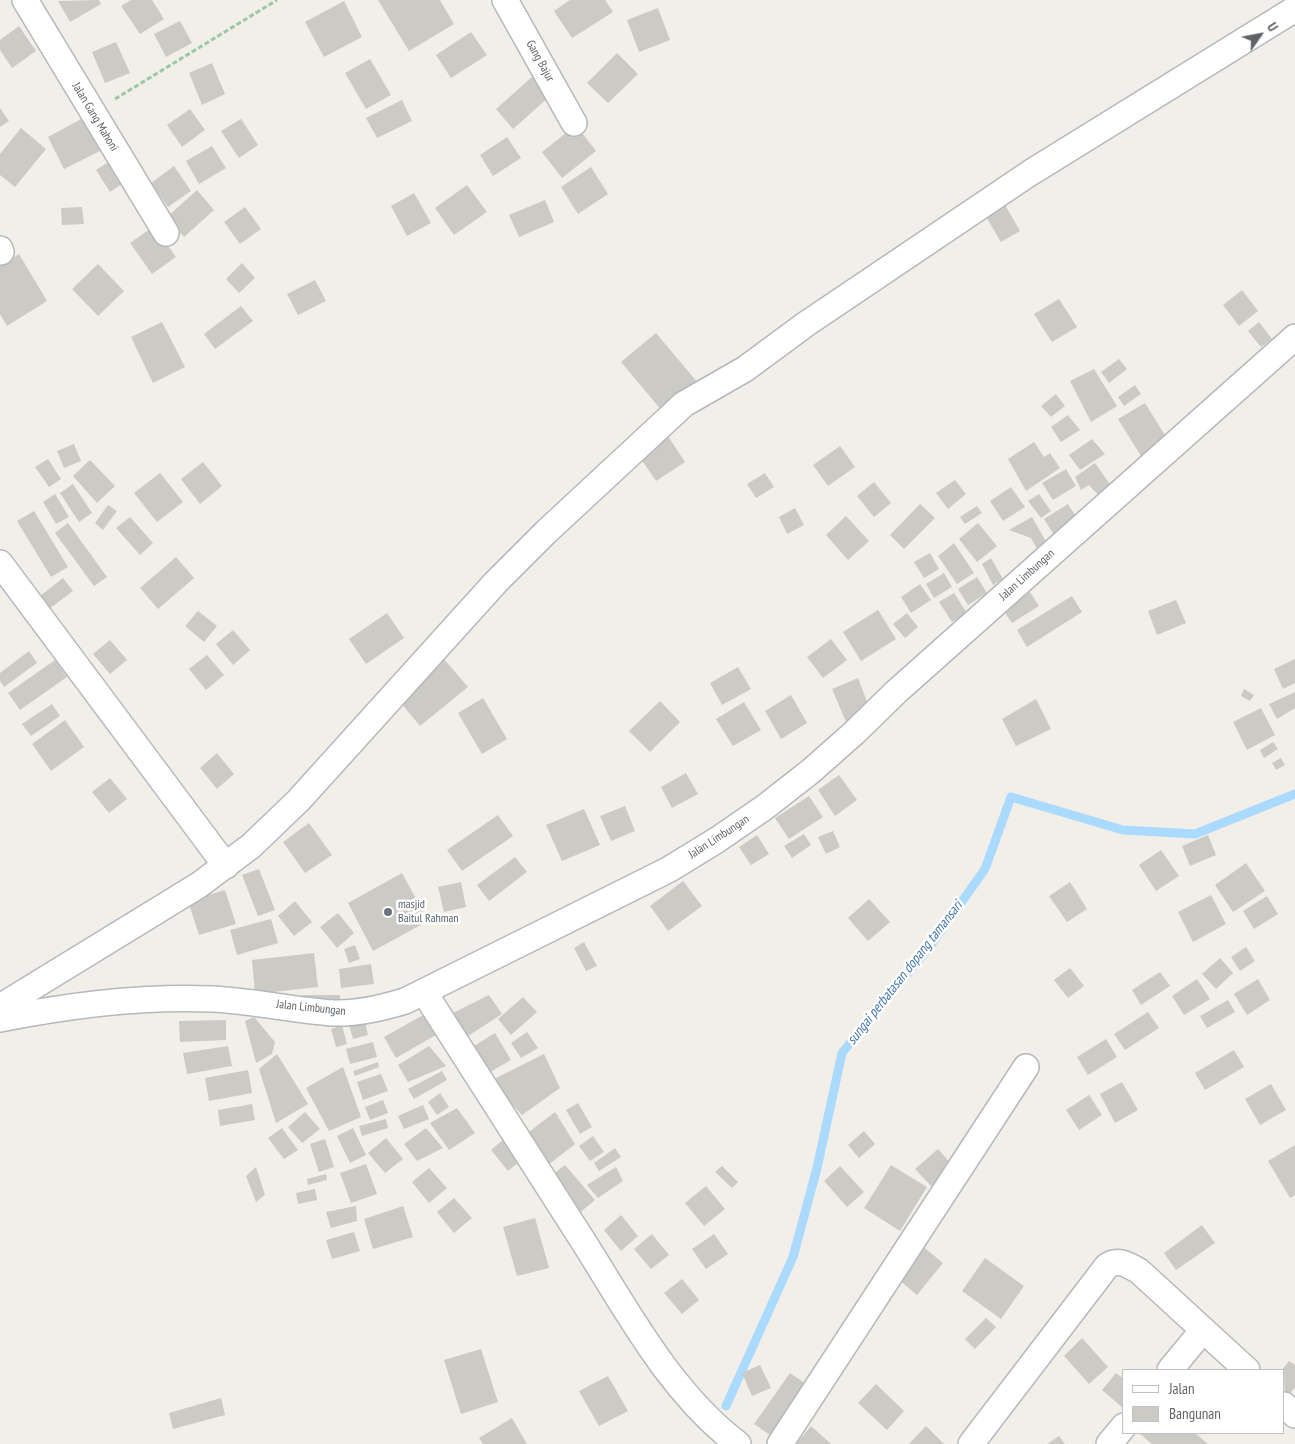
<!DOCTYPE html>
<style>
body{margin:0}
#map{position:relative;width:1295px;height:1444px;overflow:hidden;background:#f1efe8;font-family:"PT Sans Narrow",sans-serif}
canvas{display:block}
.legend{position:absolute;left:1122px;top:1369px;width:162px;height:65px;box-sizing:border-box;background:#fff;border:1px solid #bfc1c3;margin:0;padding:6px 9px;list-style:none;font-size:15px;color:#5f6368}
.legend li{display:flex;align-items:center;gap:10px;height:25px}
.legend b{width:25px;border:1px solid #bfc1c3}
.north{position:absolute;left:1235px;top:10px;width:50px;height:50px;-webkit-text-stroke:4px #fff;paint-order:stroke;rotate:57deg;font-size:14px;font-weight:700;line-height:20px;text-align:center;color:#5f6368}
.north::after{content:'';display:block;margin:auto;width:18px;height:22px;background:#5f6368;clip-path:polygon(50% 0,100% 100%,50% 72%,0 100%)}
</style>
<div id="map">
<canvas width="1295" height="1444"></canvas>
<ul class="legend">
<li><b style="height:6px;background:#fff"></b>Jalan</li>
<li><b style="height:14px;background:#cccac5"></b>Bangunan</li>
</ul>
<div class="north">U</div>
</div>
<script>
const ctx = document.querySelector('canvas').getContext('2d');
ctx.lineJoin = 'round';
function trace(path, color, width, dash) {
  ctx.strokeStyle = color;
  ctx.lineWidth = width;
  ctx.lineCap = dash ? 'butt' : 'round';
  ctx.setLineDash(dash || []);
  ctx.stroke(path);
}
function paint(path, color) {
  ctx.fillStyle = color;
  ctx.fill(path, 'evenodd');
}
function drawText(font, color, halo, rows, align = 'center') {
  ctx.font = font + ' "PT Sans Narrow",sans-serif';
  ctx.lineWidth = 5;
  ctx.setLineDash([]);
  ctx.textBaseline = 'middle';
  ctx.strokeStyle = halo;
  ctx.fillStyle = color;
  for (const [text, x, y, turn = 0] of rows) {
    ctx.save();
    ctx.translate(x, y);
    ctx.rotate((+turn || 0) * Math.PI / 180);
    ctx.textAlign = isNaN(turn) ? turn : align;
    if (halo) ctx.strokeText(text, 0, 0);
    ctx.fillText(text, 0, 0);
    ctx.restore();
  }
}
const stream = new Path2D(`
 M726,1406L793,1257L817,1168L842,1053L931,945L985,869L1011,797L1123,830L1195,834L1295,794`);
const building = new Path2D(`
 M99,0L101,4L70,22L58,1Z
 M131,0H152L164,19L140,34L121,6Z
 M378,0H440L454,24L409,51Z
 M570,0H605L613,12L572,38L554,11Z
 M344,1L362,37L324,57L305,22Z
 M658,8L670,40L639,52L627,20Z
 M180,21L192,43L166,57L154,34Z
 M19,26L36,51L12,68L0,50V40Z
 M471,32L487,55L451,78L436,55Z
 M116,42L130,73L105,83L92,52Z
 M617,53L638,74L608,103L587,83Z
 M370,59L391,95L366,109L345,73Z
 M212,63L225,94L202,105L189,73Z
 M532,77L549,97L513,129L496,109Z
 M402,100L412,121L377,138L366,118Z
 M0,108L9,121L0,127Z
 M190,109L205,130L182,147L167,125Z
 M83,118L100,151L64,169L48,137Z
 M241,119L258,145L239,158L221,131Z
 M576,125L596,151L562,178L542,152Z
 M21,128L46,149L15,187L0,175V154Z
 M507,137L521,158L493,176L480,155Z
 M212,146L226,168L199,184L186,161Z
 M113,159L127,181L110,192L96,170Z
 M174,166L191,191L168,207L151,183Z
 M591,167L608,194L578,214L561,187Z
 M467,185L487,212L454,235L435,208Z
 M197,190L214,210L184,237L167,217Z
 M414,193L431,223L407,236L391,206Z
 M1001,198L1020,231L1001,242L982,210Z
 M545,200L554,222L519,237L509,215Z
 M82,207L84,224L62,225L61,208Z
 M245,207L261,229L240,244L224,222Z
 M154,226L176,257L152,274L130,243Z
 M19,254L47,301L7,326L0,314V266Z
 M242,263L255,278L239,293L226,279Z
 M98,264L124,291L98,316L72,289Z
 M315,280L326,301L298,315L287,294Z
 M1242,290L1258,311L1239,326L1223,305Z
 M1059,299L1077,327L1052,342L1034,314Z
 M241,306L253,321L215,349L204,334Z
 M162,322L185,367L153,383L131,337Z
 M1259,322L1272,339L1261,347L1248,331Z
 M656,333L698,383L663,412L621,362Z
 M1119,359L1127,369L1109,383L1101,372Z
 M1094,369L1117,406L1091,422L1070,381Z
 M1135,385L1141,394L1124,406L1118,397Z
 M1056,394L1065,406L1051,417L1041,406Z
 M1145,403L1168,440L1141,456L1118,419Z
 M1068,415L1080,430L1061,442L1051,427Z
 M668,436L685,462L656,481L639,456Z
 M1092,439L1105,454L1080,470L1069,455Z
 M1034,442L1044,457L1050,453L1060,468L1026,491L1008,459Z
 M74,444L81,461L64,468L57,451Z
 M840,446L855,467L828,486L813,465Z
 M48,459L61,479L49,487L35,467Z
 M90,460L115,486L97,503L73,476Z
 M203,462L222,486L200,504L181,479Z
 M1095,463L1114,490L1101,498L1089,485L1081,490L1075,477Z
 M1066,469L1076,486L1053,500L1042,483Z
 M160,473L183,502L157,522L134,493Z
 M765,473L774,487L756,498L747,484Z
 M955,480L966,494L948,509L936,493Z
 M874,482L891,503L874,517L857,496Z
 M73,484L92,513L79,522L60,493Z
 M1011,487L1025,507L1003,521L990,501Z
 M55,494L69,517L56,524L43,502Z
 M1039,494L1051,511L1041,518L1028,501Z
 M920,504L935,518L904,549L890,535Z
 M1068,504L1080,523L1056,538L1044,519Z
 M108,505L117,511L103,530L95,523Z
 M977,506L982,513L965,524L960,517Z
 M795,508L804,525L787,534L779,517Z
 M34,511L68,567L51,577L17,521Z
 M846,516L869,541L848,560L826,535Z
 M130,517L153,543L140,555L116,528Z
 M1032,517L1051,550L1040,554L1031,538L1009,530Z
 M68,523L107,577L94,586L55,533Z
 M978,523L997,546L977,562L959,539Z
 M954,543L974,573L957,584L938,556Z
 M930,553L939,569L924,578L914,562Z
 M176,557L194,578L158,609L140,588Z
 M991,558L1003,579L993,585L982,564Z
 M944,573L952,587L934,598L926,584Z
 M977,577L987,593L968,605L958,589Z
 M63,578L73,591L49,609L40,596Z
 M920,584L931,600L911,613L901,597Z
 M1030,592L1039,606L1012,623L1003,610Z
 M954,593L967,613L952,622L939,602Z
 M1072,596L1082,612L1027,647L1017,630Z
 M1176,600L1186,623L1157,635L1148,611Z
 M878,610L896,639L861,661L843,632Z
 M198,611L217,626L204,642L185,626Z
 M387,613L404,638L366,664L349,639Z
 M907,613L918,627L905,638L893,624Z
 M233,630L250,650L233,665L216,644Z
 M831,639L847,660L823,678L807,657Z
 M110,640L127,660L110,674L93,654Z
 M29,651L37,663L4,687L0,681V673Z
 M207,655L224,675L206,690L189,669Z
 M443,658L468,687L420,726L396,697Z
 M1295,659V683L1283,689L1274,669Z
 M55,660L67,677L20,710L8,693Z
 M738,667L751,689L722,705L710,683Z
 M858,678L871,712L846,722L832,689Z
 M1244,689L1254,695L1250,701L1241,696Z
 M1295,692V708L1277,719L1269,704Z
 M791,695L807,723L781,739L765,711Z
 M483,698L507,739L482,754L458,713Z
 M1036,699L1051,729L1016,746L1002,719Z
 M660,701L680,722L650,752L629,731Z
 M744,702L761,730L733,746L716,719Z
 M52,704L60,716L31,736L22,724Z
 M1261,708L1275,735L1247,750L1233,722Z
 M65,720L84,747L51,771L32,744Z
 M1273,742L1278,749L1264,758L1260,750Z
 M217,753L234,774L217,789L200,768Z
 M1281,758L1285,765L1276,770L1272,763Z
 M686,773L698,794L672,808L661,787Z
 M839,775L857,800L835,816L818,790Z
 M110,778L127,799L109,813L92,792Z
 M809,796L823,817L789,839L775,818Z
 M625,806L635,831L611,841L600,816Z
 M584,809L600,845L562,861L546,825Z
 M498,815L513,836L462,871L447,850Z
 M309,823L332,855L305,873L283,842Z
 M833,831L840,847L826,854L818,837Z
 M804,834L811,845L792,858L784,846Z
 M757,835L769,854L751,865L739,847Z
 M1208,835L1216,855L1190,866L1182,846Z
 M1161,850L1179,876L1156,891L1139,865Z
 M515,857L527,872L489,901L477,885Z
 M1246,863L1265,891L1233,912L1215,885Z
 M259,869L275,910L258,916L242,875Z
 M402,873L428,921L373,951L348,903Z
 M683,881L702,906L668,931L650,906Z
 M461,882L466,907L444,912L438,887Z
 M1070,882L1087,909L1067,922L1049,896Z
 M225,890L236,924L199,935L188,901Z
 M1211,895L1226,924L1193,942L1178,912Z
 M1267,896L1278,914L1254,929L1243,911Z
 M869,899L890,922L868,941L848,918Z
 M295,901L312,922L294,936L278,916Z
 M338,913L354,933L337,948L320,927Z
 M271,919L278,943L237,955L230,930Z
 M584,942L597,966L586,971L574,948Z
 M355,945L360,959L349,963L344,949Z
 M1246,947L1255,961L1240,971L1231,957Z
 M314,953L318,987L255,994L252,960Z
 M1220,958L1233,973L1216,989L1202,974Z
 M371,964L374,984L341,988L339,969Z
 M1070,968L1084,986L1068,998L1054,980Z
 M1160,972L1170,986L1141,1005L1132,990Z
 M1197,979L1210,999L1184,1015L1172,996Z
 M1258,979L1270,1000L1247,1015L1234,994Z
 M303,995H340V1006H303Z
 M489,995L502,1014L459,1042L443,1018Z
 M523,997L537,1012L511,1035L498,1019Z
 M1228,1000L1235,1012L1207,1028L1200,1016Z
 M1148,1012L1159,1028L1125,1050L1114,1034Z
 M425,1014L436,1035L396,1058L384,1037Z
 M254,1017L275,1042L272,1054L256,1063L245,1021Z
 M364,1017L368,1035L353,1039L348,1021Z
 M226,1020V1040L180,1042L179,1021Z
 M342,1025L347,1044L336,1047L331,1029Z
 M527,1032L538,1048L521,1058L511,1043Z
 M495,1033L511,1060L485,1075L469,1049Z
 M1106,1039L1117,1057L1088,1075L1077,1057Z
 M373,1042L377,1057L350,1064L346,1049Z
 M228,1046L232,1066L187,1074L183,1053Z
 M429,1046L446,1066L408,1082L398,1065Z
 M1234,1050L1244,1067L1205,1090L1195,1073Z
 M277,1054L308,1104L276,1123L259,1069Z
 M544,1054L560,1088L522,1115L490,1081Z
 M378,1062L379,1067L355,1076L353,1071Z
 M343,1067L361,1117L329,1131L306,1088Z
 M248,1070L252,1093L209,1101L205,1078Z
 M442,1071L447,1080L414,1099L408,1089Z
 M381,1074L388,1091L363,1100L357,1082Z
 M1122,1082L1138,1110L1115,1123L1100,1094Z
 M1271,1084L1286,1110L1260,1125L1245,1099Z
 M440,1093L449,1107L437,1115L428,1102Z
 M1089,1095L1102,1115L1079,1130L1066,1110Z
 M383,1100L388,1113L370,1120L365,1107Z
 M578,1103L592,1127L580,1134L566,1110Z
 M252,1104L255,1120L220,1126L218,1110Z
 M423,1105L429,1119L404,1129L398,1116Z
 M457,1108L475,1133L449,1150L430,1123Z
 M305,1112L320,1129L302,1143L288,1127Z
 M555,1112L575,1144L543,1169L521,1138Z
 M386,1119L388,1128L362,1136L359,1126Z
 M282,1128L298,1150L284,1159L268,1138Z
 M353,1128L366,1155L350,1163L337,1136Z
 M426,1128L443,1148L417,1161L404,1144Z
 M864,1131L875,1144L859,1158L848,1145Z
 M509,1135L526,1156L508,1171L491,1150Z
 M593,1136L604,1152L590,1161L579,1146Z
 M386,1138L403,1159L385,1173L368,1153Z
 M325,1139L334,1167L319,1172L310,1144Z
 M1295,1145V1195L1290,1198L1268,1161Z
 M615,1148L621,1157L599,1171L594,1163Z
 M938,1149L953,1166L931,1186L915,1169Z
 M366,1164L377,1194L351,1203L340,1173Z
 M565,1165L595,1200L578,1214L548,1178Z
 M891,1165L927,1187L900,1231L864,1208Z
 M722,1166L738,1182L732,1188L715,1172Z
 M840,1166L864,1192L847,1207L824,1181Z
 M256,1167L265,1195L256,1202L246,1176Z
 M616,1167L623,1181L598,1198L587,1185Z
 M429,1168L447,1188L429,1203L412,1182Z
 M326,1174L327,1180L308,1185L307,1179Z
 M706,1186L725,1209L704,1226L685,1203Z
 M315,1189L317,1200L298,1204L296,1193Z
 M454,1198L472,1218L454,1233L437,1212Z
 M356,1206L357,1221L331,1228L326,1212Z
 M403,1206L413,1237L373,1249L364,1219Z
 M621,1215L638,1236L621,1251L604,1230Z
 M535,1218L549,1268L517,1276L503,1227Z
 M1202,1225L1215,1243L1176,1270L1164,1253Z
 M354,1232L360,1251L332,1259L326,1240Z
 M652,1234L669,1255L651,1269L634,1249Z
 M714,1234L728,1254L706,1269L692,1249Z
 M920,1244L943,1263L917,1295L893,1275Z
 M985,1258L1024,1286L1001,1319L962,1291Z
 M682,1279L699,1300L682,1314L664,1293Z
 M986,1318L996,1327L975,1349L965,1339Z
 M1082,1338L1108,1367L1089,1384L1064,1356Z
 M481,1349L498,1402L461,1414L444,1360Z
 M1289,1361L1295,1365V1387L1285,1400L1284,1370H1282Z
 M760,1365L771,1388L752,1396L742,1373Z
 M790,1373L809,1386L773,1437L754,1424Z
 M1116,1373L1124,1379V1409L1102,1390Z
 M608,1376L628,1411L599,1426L579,1391Z
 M876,1384L904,1411L887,1430L858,1403Z
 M221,1398L225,1415L173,1429L169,1413Z
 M512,1418L527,1444H483L479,1438Z
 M811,1426L831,1444H796Z
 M926,1426L944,1444H909Z
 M1139,1433H1195L1208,1444H1152Z
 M1059,1436L1065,1444H1047Z`);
const path = new Path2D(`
 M115,99L277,0`);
const minor = new Path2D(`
 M25,0L166,233
 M505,0L574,123
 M0,249L1,252
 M0,563L226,866
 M424,992C478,1076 531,1160 585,1244C629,1314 671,1393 738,1444
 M0,1007L199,885L251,846L298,801L496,582L546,532L684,404L745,369L806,324L1030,173L1295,9
 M0,1019C70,1005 140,996 212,999C253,1001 293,1010 334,1013C358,1014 382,1008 405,1001L668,870L717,840L765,807L811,771L854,733L896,692L1295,337
 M1170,1370L1203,1330
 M1284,1405L1295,1415
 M780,1444L1026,1067
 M971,1444L1107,1266C1118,1258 1128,1265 1139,1271L1247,1370
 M1109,1444L1124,1426`);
const markers = [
 [388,912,5,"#6b7280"]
];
const streetNames = [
 ["Gang Bajur",540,61,61],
 ["Jalan Gang Mahoni",95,117,59],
 ["Jalan Limbungan",1027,575,-42],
 ["Jalan Limbungan",719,837,-33],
 ["Jalan Limbungan",311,1008,6]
];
const worshipNames = [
 ["masjid",398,905],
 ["Baitul Rahman",398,919]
];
const waterNames = [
 ["sungai perbatasan dopang tamansari",905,973,-52]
];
trace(stream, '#aadaff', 9);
paint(building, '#cccac5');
trace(minor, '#b5b8bc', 28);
trace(path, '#9cc7a9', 3, [5, 2.5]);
trace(minor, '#fff', 25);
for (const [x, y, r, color] of markers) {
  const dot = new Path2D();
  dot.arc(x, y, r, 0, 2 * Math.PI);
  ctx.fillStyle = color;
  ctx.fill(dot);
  trace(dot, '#fff', 2);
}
drawText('12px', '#5f6368', '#fff', streetNames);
drawText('12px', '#5b616d', '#fff', worshipNames, 'left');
drawText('italic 14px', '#4174aa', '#fff', waterNames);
</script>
